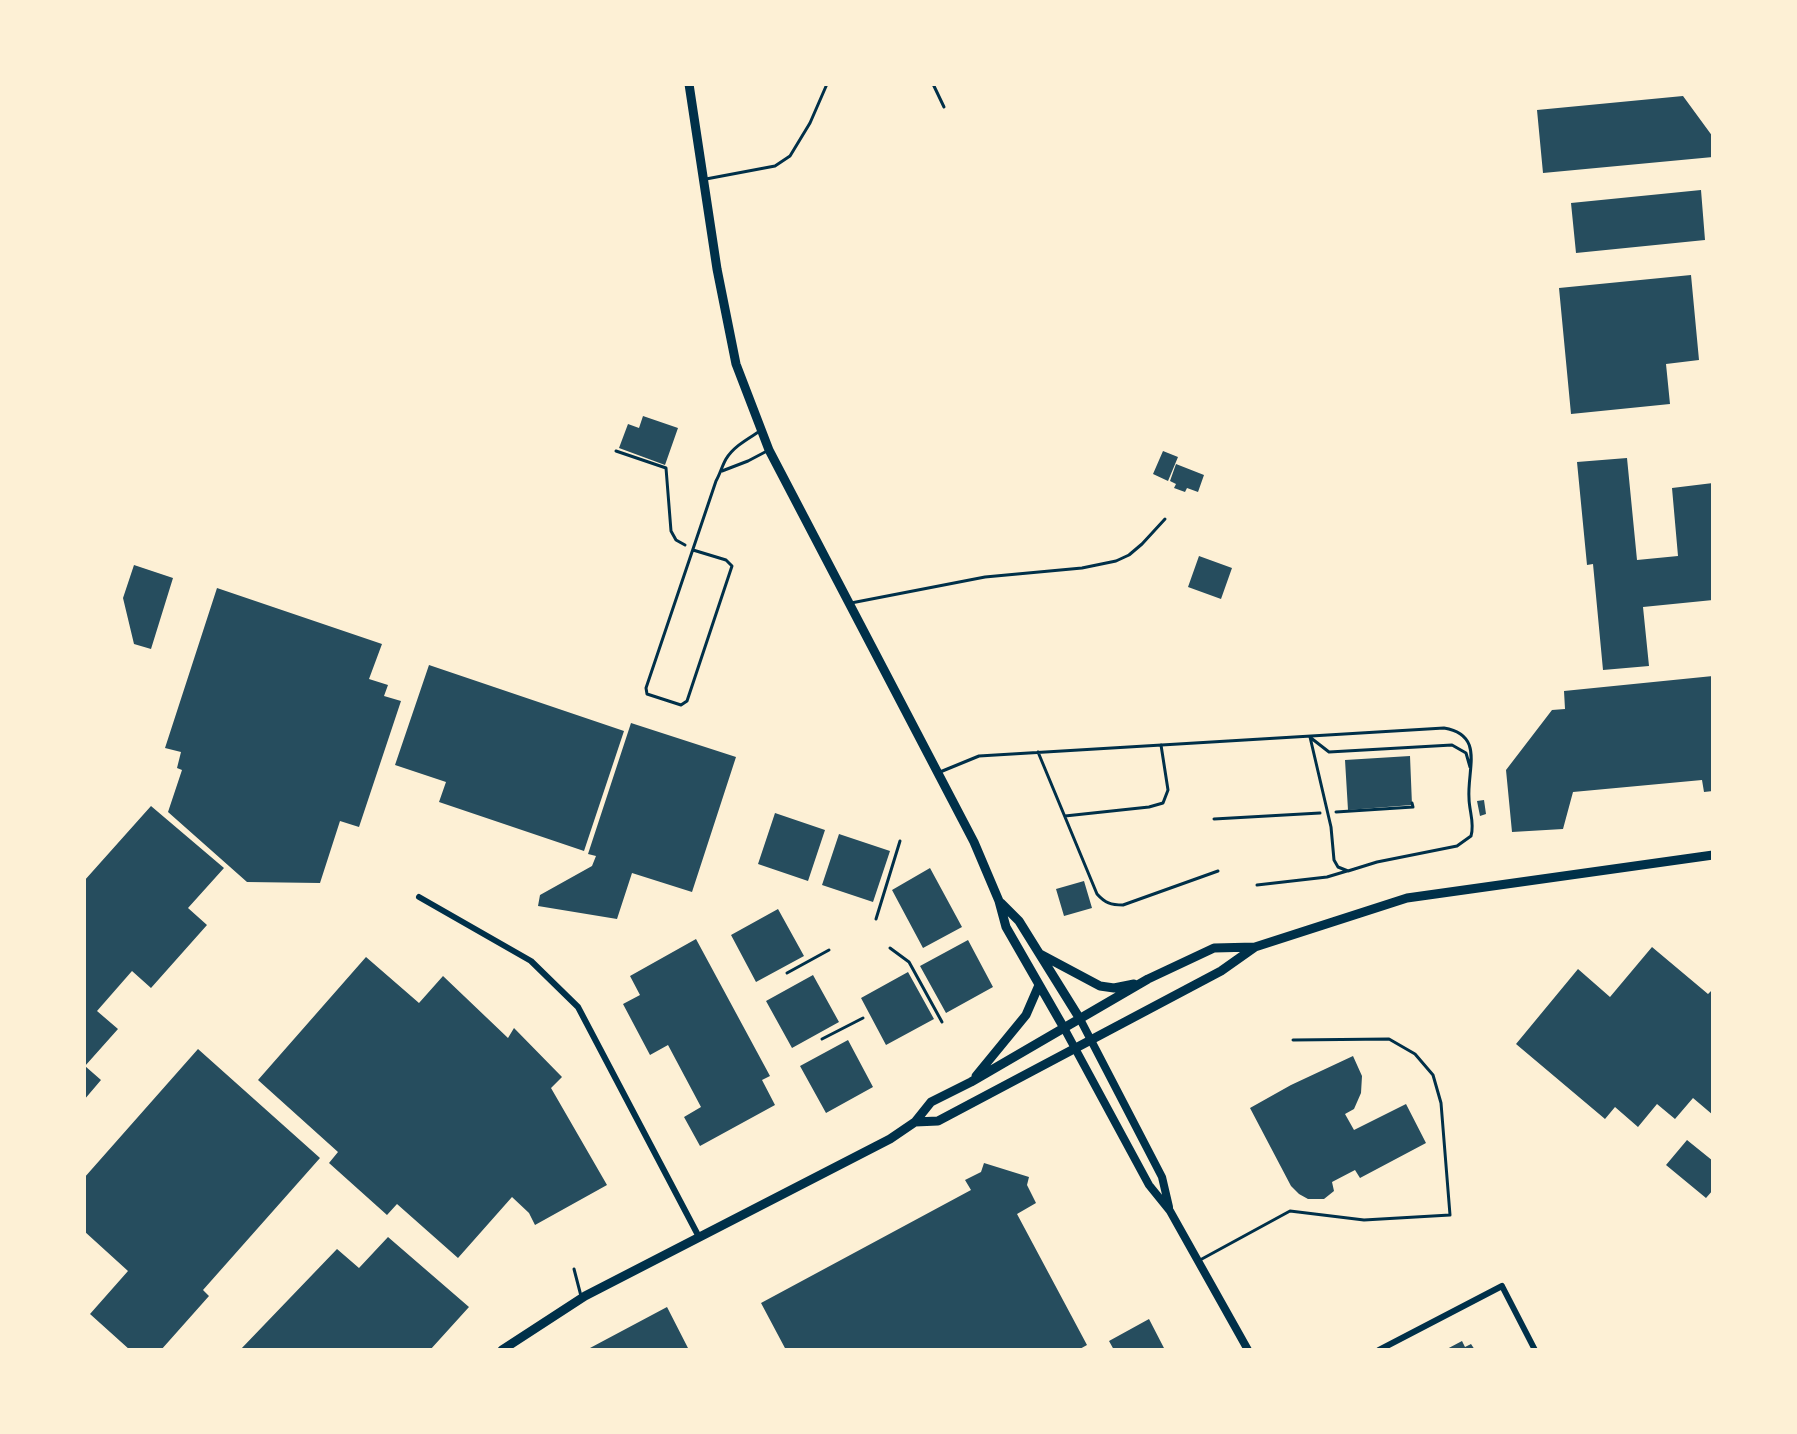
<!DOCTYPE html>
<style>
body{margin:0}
#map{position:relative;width:1797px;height:1434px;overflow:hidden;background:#fdf0d5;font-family:"Libre Baskerville",serif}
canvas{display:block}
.frame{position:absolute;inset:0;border:86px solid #fdf0d5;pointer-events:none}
</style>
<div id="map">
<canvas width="1797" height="1434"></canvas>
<div class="frame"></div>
</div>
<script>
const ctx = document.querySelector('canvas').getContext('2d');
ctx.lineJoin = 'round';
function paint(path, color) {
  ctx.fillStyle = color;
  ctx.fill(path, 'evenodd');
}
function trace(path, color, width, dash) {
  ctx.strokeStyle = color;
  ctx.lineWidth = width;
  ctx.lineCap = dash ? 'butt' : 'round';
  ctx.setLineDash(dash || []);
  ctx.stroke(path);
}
const building = new Path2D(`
 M1683,96L1713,137V157L1543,173L1537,110Z
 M1701,190L1705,240L1576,253L1571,203Z
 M1691,275L1699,360L1666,364L1670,404L1571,414L1559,288Z
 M643,416L678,428L665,465L619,448L628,424L639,428Z
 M1163,451L1178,457L1168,481L1153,474Z
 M1627,458L1637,560L1678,556L1672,488L1713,483V600L1643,607L1649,666L1603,670L1593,564L1587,565L1577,462Z
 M1176,464L1204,475L1198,492L1187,488L1185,492L1174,488L1176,484L1170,481Z
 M1199,556L1232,568L1221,599L1188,587Z
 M134,565L173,578L151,649L134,644L123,598Z
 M217,588L382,644L369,679L388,685L384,696L401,701L359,827L340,821L320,883L247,882L168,812L182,770L177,768L181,752L165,748Z
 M429,665L624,731L584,851L439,802L446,782L395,765Z
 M1713,676V791L1704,792L1702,780L1573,792L1563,829L1512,832L1506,770L1552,710L1565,709L1564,691Z
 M631,723L736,757L692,892L632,873L617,919L538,906L540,895L592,866L596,856L588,854Z
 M1410,756L1412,805L1348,810L1345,760Z
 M1484,800L1486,814L1480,816L1477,801Z
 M151,806L224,868L188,908L207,925L151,988L132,971L97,1011L118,1029L85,1066L101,1080L84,1100V881Z
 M775,813L825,830L808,881L758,864Z
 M839,834L890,851L873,902L822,885Z
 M930,868L962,927L923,948L892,890Z
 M1084,881L1092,908L1064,916L1056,889Z
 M778,909L804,956L756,982L731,935Z
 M696,939L770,1076L762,1080L775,1105L700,1146L684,1117L701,1107L668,1045L650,1055L623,1004L640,995L630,976Z
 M968,940L993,987L946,1013L920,966Z
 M1652,947L1708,994L1713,989V1115L1693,1098L1675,1119L1657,1104L1638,1127L1615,1107L1605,1119L1516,1044L1578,969L1610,997Z
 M366,957L419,1003L443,976L508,1038L514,1028L562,1077L551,1088L607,1185L535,1225L529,1213L512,1197L458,1258L397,1204L387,1215L329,1163L338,1152L258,1080Z
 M908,972L934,1019L886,1045L861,998Z
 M813,975L839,1022L792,1048L766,1001Z
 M848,1040L873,1087L826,1113L800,1066Z
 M198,1049L320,1158L203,1290L209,1296L161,1350H130L90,1314L128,1271L84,1231V1178Z
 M1353,1056L1362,1076L1361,1093L1354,1109L1345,1114L1354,1130L1406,1104L1426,1143L1360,1178L1355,1170L1332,1182L1334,1191L1324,1199H1308L1299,1194L1291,1186L1250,1108L1291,1085Z
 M1687,1140L1713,1161V1190L1706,1198L1666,1165Z
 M984,1163L1029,1177L1027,1185L1036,1203L1017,1214L1087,1345L1078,1350H786L761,1303L971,1190L965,1180L981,1172Z
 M388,1237L469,1307L430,1350H240L337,1249L359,1268Z
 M667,1307L689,1350H591L590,1348Z
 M1149,1319L1165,1350H1114L1109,1341Z
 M1462,1341L1465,1347L1471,1344L1475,1350H1445Z`);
const path = new Path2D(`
 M616,451L666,468L671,531L676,540L685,545
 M1336,812L1413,807L1412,803
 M1214,819L1320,813
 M876,919L900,841
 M890,948L909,962L942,1022
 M787,973L829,950
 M822,1039L863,1018`);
const service = new Path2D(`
 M933,84L944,107
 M706,179L775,166L790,156L810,123L827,84
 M722,471L748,461L767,451
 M693,550L726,560L732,566L687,701L681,705L647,694L646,688L716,481C720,474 722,466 726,459C734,446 748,439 760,431
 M851,603L985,577L1082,568L1116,561L1129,555L1142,544L1165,519
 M1311,738L1329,752L1452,745L1466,753L1470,767
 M1038,752L1097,894C1105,903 1111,905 1123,905L1218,871
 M940,772L979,756L1444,728C1485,735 1467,769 1469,798C1469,811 1475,823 1471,836L1457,846L1377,862L1348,871L1338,867L1334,860L1331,827L1310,737
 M1065,816L1149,807L1163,803L1168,790L1161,745
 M1257,885L1327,877L1347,871
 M1200,1260L1290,1211L1364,1220L1450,1215L1441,1103L1433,1075L1415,1054L1389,1039L1293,1040
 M574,1269L581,1296`);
const minor = new Path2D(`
 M419,897L531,961L578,1007L699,1237
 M1379,1350L1502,1286L1535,1350`);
const tertiary = new Path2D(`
 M1080,1019L1162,1177L1169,1207
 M1064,1028L1149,1185L1170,1211L1248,1350`);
const secondary = new Path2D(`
 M689,84L717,269L736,364L769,450L974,842L999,901L1006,927L1064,1028
 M1001,903L1019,921L1080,1019
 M1040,954L1100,986L1114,988L1134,984
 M976,1076L1026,1015L1039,985
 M915,1122L938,1121L1221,971L1255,947
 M502,1350L585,1296L890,1139L915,1122L931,1102L971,1082L1148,979L1214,948L1255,947L1407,898L1713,855`);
paint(building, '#264d5e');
trace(path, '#003049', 3);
trace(service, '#003049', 3);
trace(minor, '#003049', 6);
trace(tertiary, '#003049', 8);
trace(secondary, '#003049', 9);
</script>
